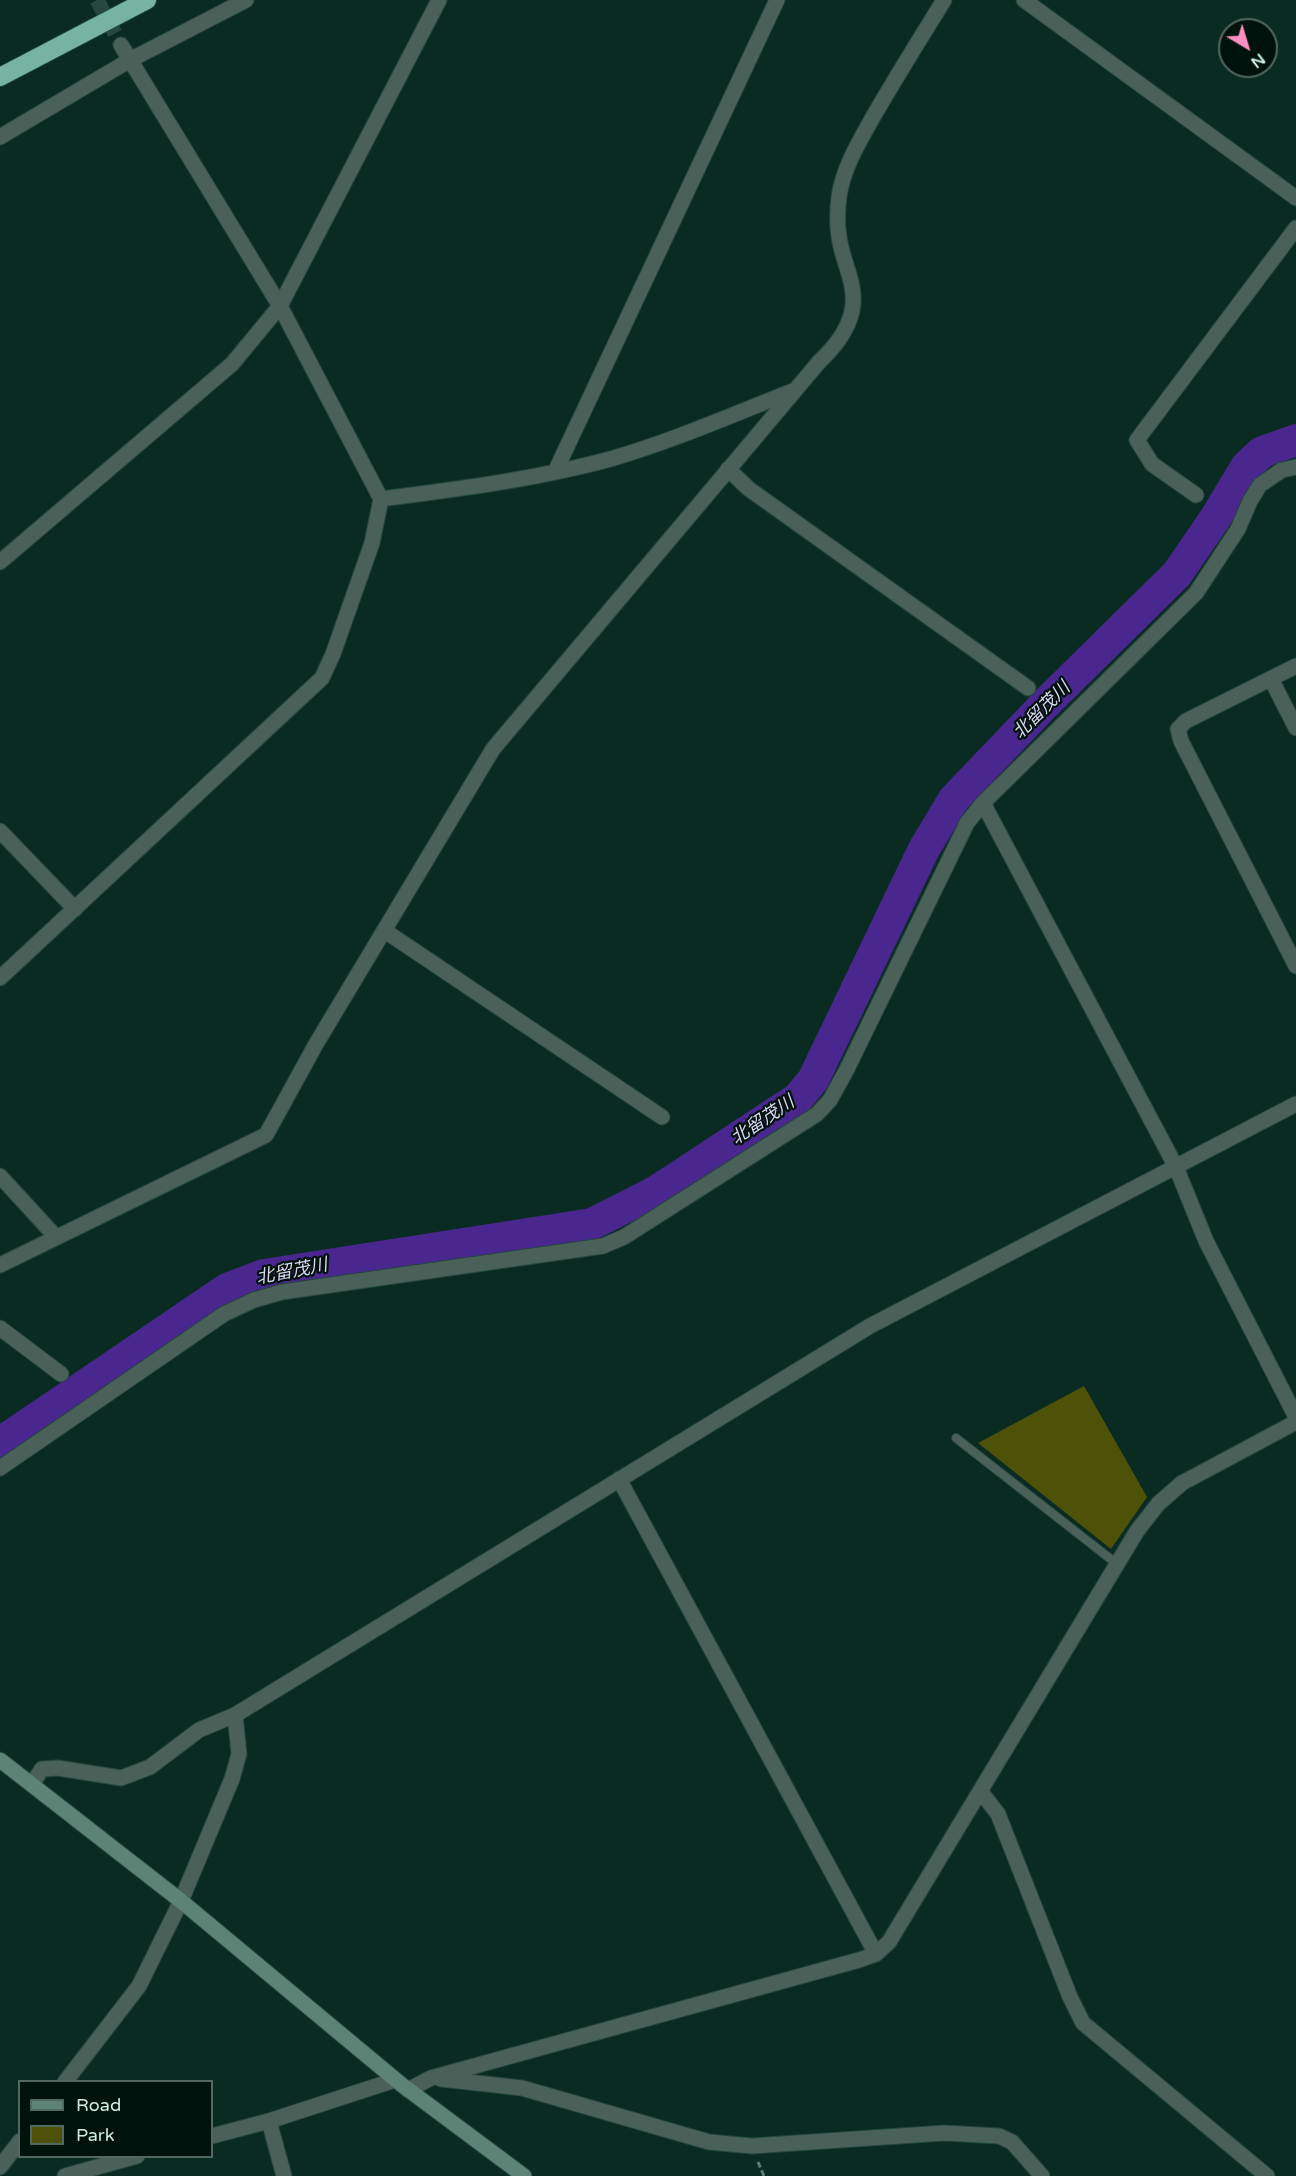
<!DOCTYPE html>
<meta charset="utf-8">
<style>
body{margin:0}
#map{position:relative;width:1296px;height:2176px;overflow:hidden;background:#092b22;font-family:"Varela Round",sans-serif}
canvas{display:block}
.legend{position:absolute;left:18px;top:2080px;width:195px;height:78px;box-sizing:border-box;background:#00120c;border:2px solid #526961;margin:0;padding:8px 10px;list-style:none;font-size:18px;color:#cdece1}
.legend li{display:flex;align-items:center;gap:12px;height:30px}
.legend b{width:30px;border:2px solid #526961}
.north{position:absolute;left:1218px;top:18px;width:60px;height:60px;box-sizing:border-box;background:#00120c;border:2px solid #526961;border-radius:50%;rotate:142deg;font-size:16px;font-weight:700;line-height:24px;text-align:center;color:#cdece1}
.north::after{content:'';display:block;margin:auto;width:21px;height:27px;background:#fc8fc1;clip-path:polygon(50% 0,100% 100%,50% 72%,0 100%)}
</style>
<div id="map">
<canvas width="1296" height="2176"></canvas>
<ul class="legend">
<li><b style="height:8px;background:#5c8376"></b>Road</li>
<li><b style="height:16px;background:#4e5108"></b>Park</li>
</ul>
<div class="north">N</div>
</div>
<script>
const ctx = document.querySelector('canvas').getContext('2d');
ctx.lineJoin = 'round';
function paint(path, color) {
  ctx.fillStyle = color;
  ctx.fill(path, 'evenodd');
}
function trace(path, color, width, dash) {
  ctx.strokeStyle = color;
  ctx.lineWidth = width;
  ctx.lineCap = dash ? 'butt' : 'round';
  ctx.setLineDash(dash || []);
  ctx.stroke(path);
}
function drawText(font, color, halo, rows, align = 'center') {
  ctx.font = font + ' "Varela Round","Noto Sans JP",sans-serif';
  ctx.lineWidth = 4.5;
  ctx.setLineDash([]);
  ctx.textBaseline = 'middle';
  ctx.strokeStyle = halo;
  ctx.fillStyle = color;
  for (const [text, x, y, turn = 0] of rows) {
    ctx.save();
    ctx.translate(x, y);
    ctx.rotate((+turn || 0) * Math.PI / 180);
    ctx.textAlign = isNaN(turn) ? turn : align;
    if (halo) ctx.strokeText(text, 0, 0);
    ctx.fillText(text, 0, 0);
    ctx.restore();
  }
}
const green = new Path2D(`
 M1084,1386L1147,1497L1111,1549L978,1443Z`);
const river = new Path2D(`
 M0,1443L227,1289L264,1275L592,1224L655,1192L798,1098L813,1080L924,849L954,799L1045,704L1177,574L1216,517L1246,467L1262,452L1296,440`);
const streetTunnel = new Path2D(`
 M97,0L121,45`);
const path = new Path2D(`
 M758,2162L764,2176`);
const lane = new Path2D(`
 M956,1438L1117,1564`);
const street = new Path2D(`
 M1024,0L1296,198
 M0,137L130,60L246,0
 M728,469L749,489L1028,688
 M555,472L777,0
 M1196,495L1152,464L1137,440L1296,228
 M381,499C459,489 538,479 614,458C675,440 734,414 793,391
 M0,562L232,364L280,306L439,0
 M1296,666L1186,721L1178,729L1181,741L1296,966
 M1271,679L1296,728
 M983,803L1176,1167L1206,1241L1296,1417
 M0,831L75,909
 M385,931L662,1117
 M0,978L322,678L333,654L372,543L381,499L280,306L121,45
 M0,1176L56,1237
 M0,1265L266,1135L316,1044L493,749L819,362C835,347 851,328 853,304C855,285 845,265 841,247C837,231 837,213 839,197C843,168 859,142 873,117C896,77 920,39 944,0
 M0,1328L61,1374
 M0,1468L224,1314L254,1300L282,1292L603,1246L624,1237L817,1114L830,1100L847,1069L967,823L983,803L1196,593L1238,529L1250,501L1260,485L1282,470L1296,467
 M619,1479L876,1954
 M32,1784L42,1769L58,1768L121,1778L150,1767L199,1730L235,1715L870,1326L1296,1104
 M981,1792L998,1814L1070,1997L1083,2023L1267,2176
 M441,2079L522,2088L709,2142L752,2146L944,2133L999,2136L1012,2142L1042,2176
 M65,2082L139,1986L181,1901L232,1779L239,1754L235,1715
 M408,2090L431,2078L859,1960L876,1954L889,1942L1137,1531L1158,1504L1182,1483L1296,1422
 M269,2121L284,2176
 M212,2136L269,2121L395,2080
 M0,2167L20,2141
 M65,2176L137,2156`);
const secondary = new Path2D(`
 M0,1760L181,1901L402,2085L524,2176`);
const highway = new Path2D(`
 M0,77L147,0`);
const waterNames = [
 ["北留茂川",1042,711,-45],
 ["北留茂川",763,1121,-34],
 ["北留茂川",292,1272,-11]
];
paint(green, '#4e5108');
trace(river, '#49278e', 32);
trace(streetTunnel, '#26483f', 15, [15, 8]);
trace(lane, '#24463d', 10);
trace(street, '#24463d', 17);
trace(secondary, '#24463d', 17);
trace(highway, '#24463d', 20);
trace(path, '#5d7e74', 3, [6, 3]);
trace(lane, '#496158', 8);
trace(street, '#496158', 15);
trace(secondary, '#5c8376', 15);
trace(highway, '#76b4a1', 18);
drawText('italic 18px', '#dbd7f2', '#00120c', waterNames);
</script>
